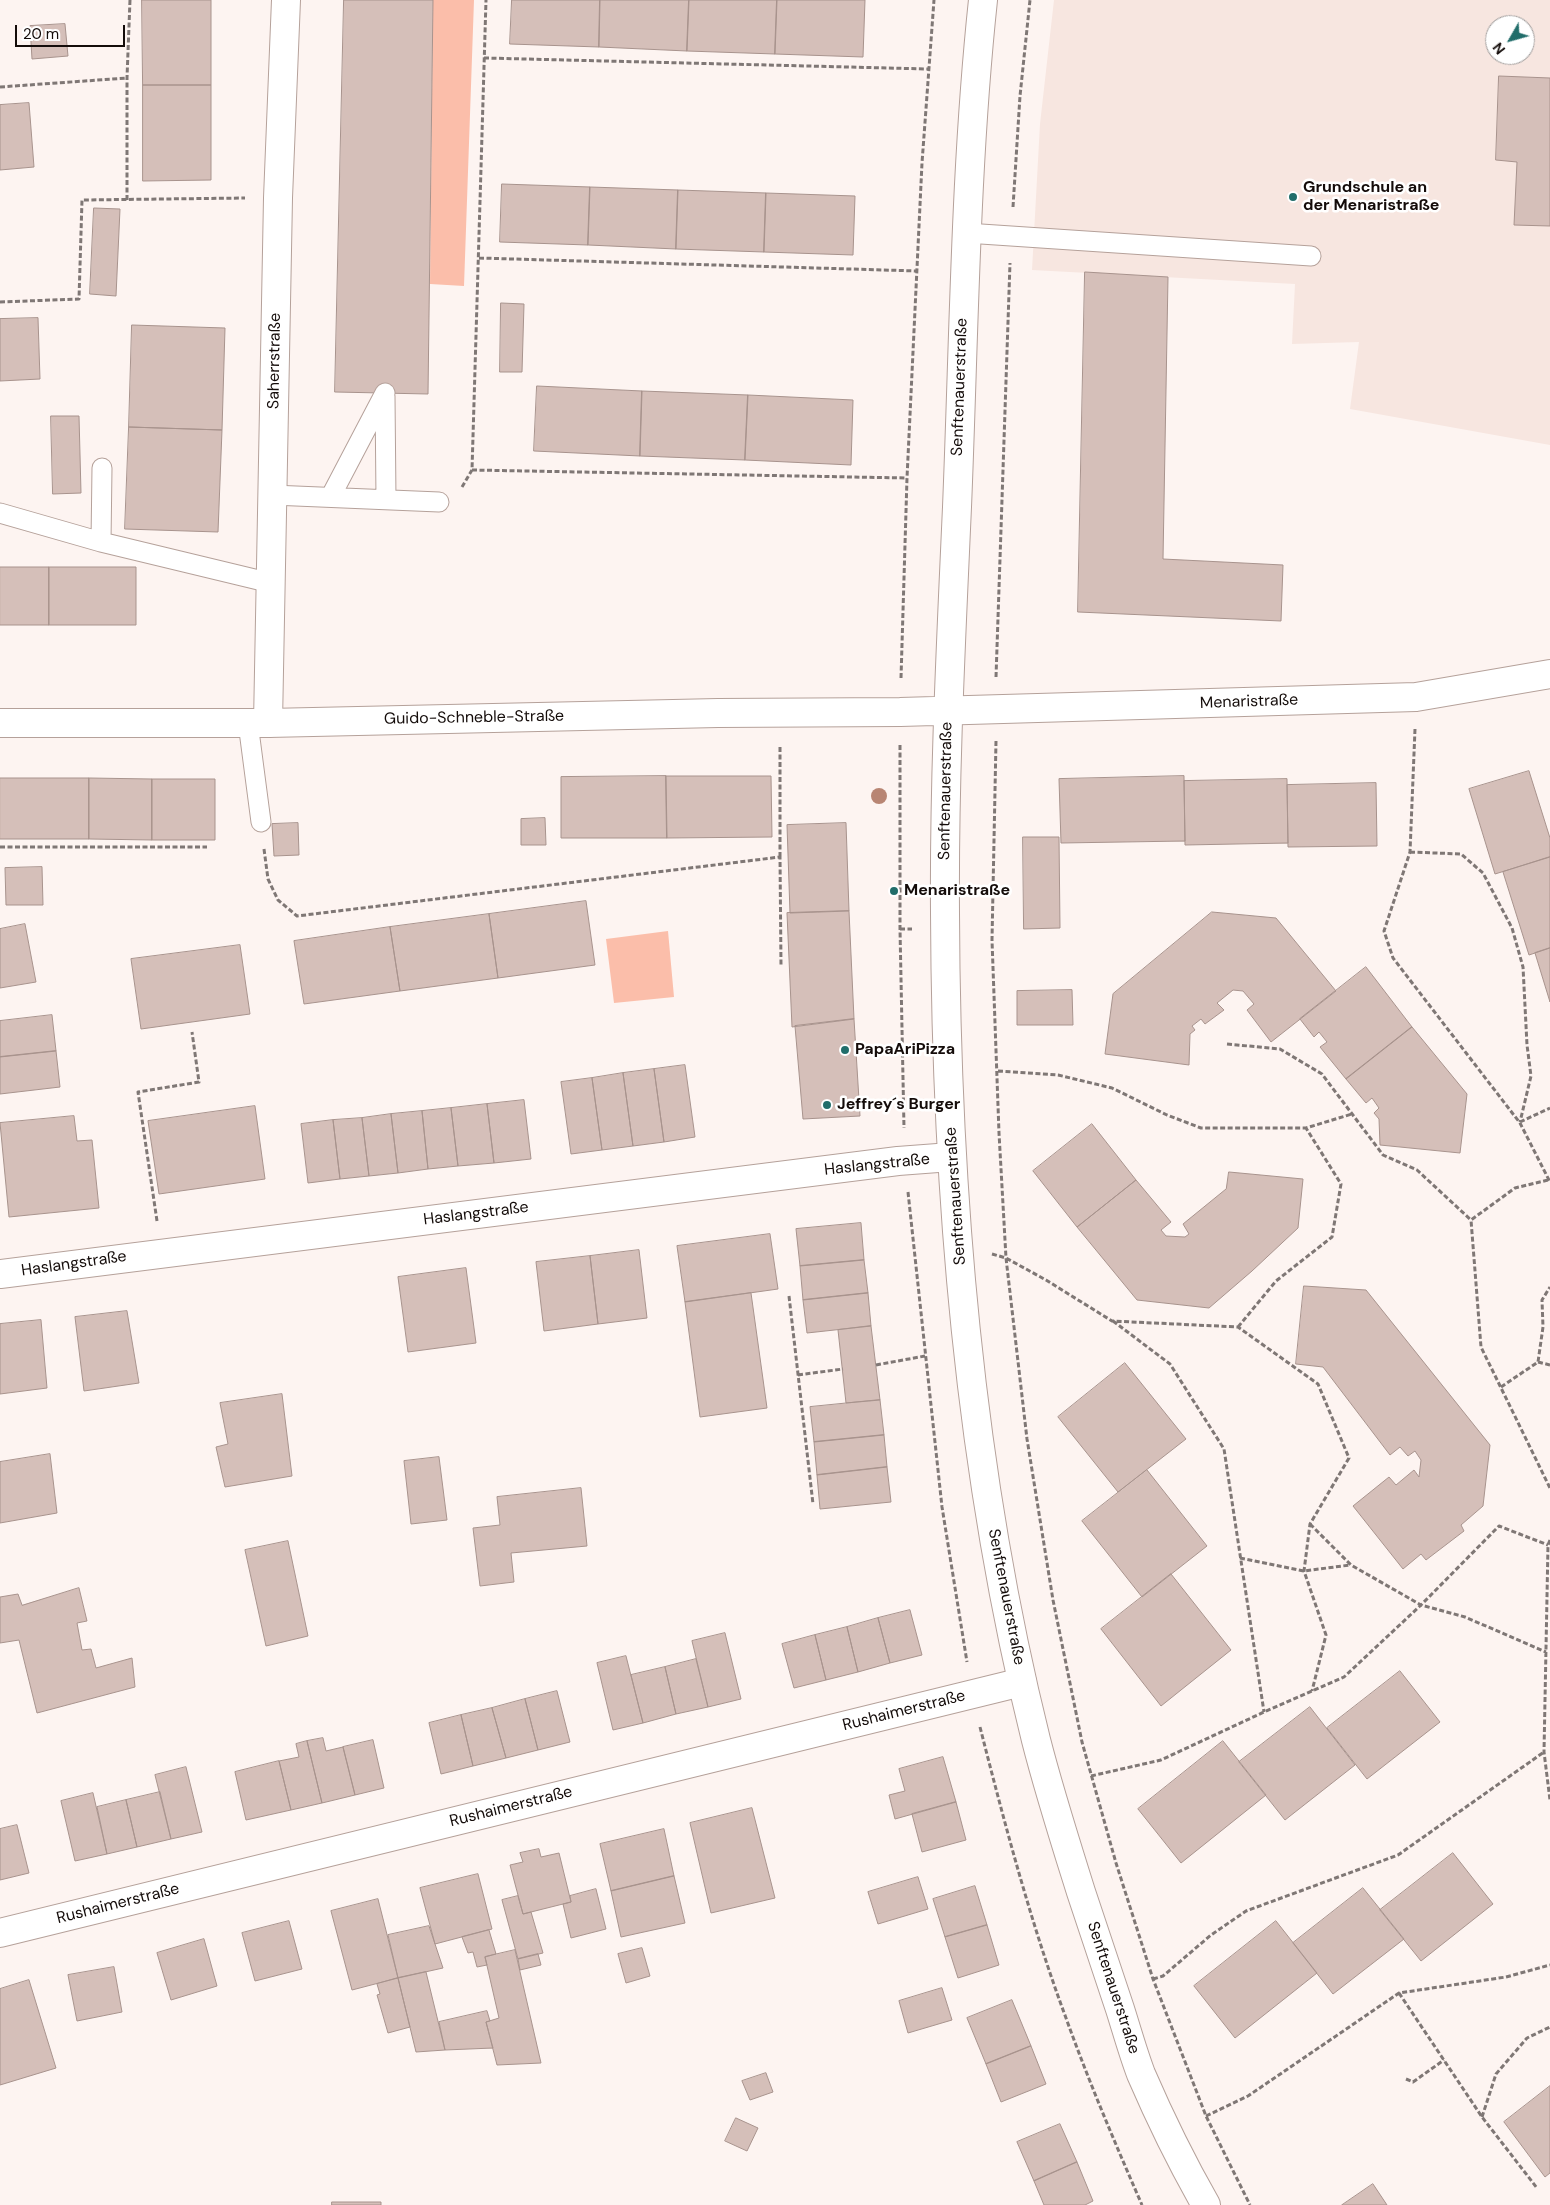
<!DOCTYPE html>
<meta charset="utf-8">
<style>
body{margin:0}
#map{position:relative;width:1550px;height:2205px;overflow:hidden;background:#fdf4f1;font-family:"DM Sans",sans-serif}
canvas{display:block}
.north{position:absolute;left:1485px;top:15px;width:50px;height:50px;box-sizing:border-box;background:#fff;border:1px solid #a19e9d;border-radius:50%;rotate:232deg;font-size:14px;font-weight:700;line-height:20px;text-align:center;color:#140c0a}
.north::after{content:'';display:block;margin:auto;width:18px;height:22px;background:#216d6a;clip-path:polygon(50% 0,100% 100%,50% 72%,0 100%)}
.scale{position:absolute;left:15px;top:25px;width:110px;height:22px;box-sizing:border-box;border:2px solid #140c0a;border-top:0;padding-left:6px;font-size:15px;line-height:18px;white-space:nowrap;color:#140c0a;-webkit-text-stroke:4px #fff;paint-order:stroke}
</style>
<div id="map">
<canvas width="1550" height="2205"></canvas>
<div class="north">N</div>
<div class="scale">20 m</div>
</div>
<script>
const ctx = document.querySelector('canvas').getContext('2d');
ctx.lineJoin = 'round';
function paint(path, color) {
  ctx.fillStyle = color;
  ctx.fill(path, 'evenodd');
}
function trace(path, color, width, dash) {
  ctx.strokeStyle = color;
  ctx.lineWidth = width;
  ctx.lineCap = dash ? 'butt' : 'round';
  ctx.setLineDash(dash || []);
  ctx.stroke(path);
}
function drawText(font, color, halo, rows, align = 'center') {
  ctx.font = font + ' "DM Sans",sans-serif';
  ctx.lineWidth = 5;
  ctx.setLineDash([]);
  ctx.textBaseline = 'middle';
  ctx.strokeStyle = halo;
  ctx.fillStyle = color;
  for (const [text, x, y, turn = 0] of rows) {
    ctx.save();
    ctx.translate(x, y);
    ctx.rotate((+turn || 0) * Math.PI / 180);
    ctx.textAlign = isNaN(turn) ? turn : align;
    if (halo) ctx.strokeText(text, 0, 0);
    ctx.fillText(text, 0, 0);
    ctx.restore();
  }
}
const built = new Path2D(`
 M1054,0H1550V445L1350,409L1359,342L1292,344L1295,284L1032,270L1040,124ZM1495,25H1525V55H1495Z`);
const green = new Path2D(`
 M433,0H474L464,286L430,284Z
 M668,931L674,997L614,1003L606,939Z`);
const building = new Path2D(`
 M142,0H211V85H143Z
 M344,0H433L428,394L335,392Z
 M512,0H600L599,47L510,44Z
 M600,0H689L687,51L599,47Z
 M689,0H777L775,54L687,51Z
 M777,0H865L863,57L775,54Z
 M65,24L68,56L32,59L30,26Z
 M1499,76L1550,78V226L1514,225L1517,162L1496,160Z
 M143,85H211V180L143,181Z
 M29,103L34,167L0,170V105Z
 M502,184L590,187L588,245L500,242Z
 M590,187L678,190L676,249L588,245Z
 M678,190L766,193L764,252L676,249Z
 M766,193L855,196L853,255L764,252Z
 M94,208L120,209L116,296L90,294Z
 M1085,272L1168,277L1163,559L1283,565L1281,621L1078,612Z
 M501,303L524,304L522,372H500Z
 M38,318L40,379L0,381V319Z
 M132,325L225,328L222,430L129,427Z
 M537,386L642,391L640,456L534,451Z
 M642,391L748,395L745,460L640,456Z
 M748,395L853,400L851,465L745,460Z
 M51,416H79L81,493L53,494Z
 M129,427L222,430L218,532L125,529Z
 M0,567H49V625H0Z
 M49,567H136V625H49Z
 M1529,771L1550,838V857L1495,874L1469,789Z
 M666,776L667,838H561V777Z
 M666,776H771L772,837L667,838Z
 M1184,776L1185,841L1061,843L1059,779Z
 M0,778H89V839H0Z
 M89,778L152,779V840L89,839Z
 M152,779H215V840H152Z
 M1287,779L1288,843L1185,845L1184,781Z
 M1376,783L1377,846L1288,847L1287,785Z
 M545,818L546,845H521V819Z
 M298,823L299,855L274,856L272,824Z
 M846,823L849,911L790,913L787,825Z
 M1023,837H1059L1060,928L1024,929Z
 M1550,857V948L1529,955L1503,872Z
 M42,867L43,905H6L5,868Z
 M586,901L595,965L498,978L489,914Z
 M849,911L854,1019L792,1027L787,913Z
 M1212,912L1276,918L1336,991L1271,1042L1247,1010L1254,1004L1243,991L1233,990L1217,1003L1224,1010L1205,1024L1201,1019L1192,1026L1195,1030L1190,1034L1189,1065L1105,1054L1113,994Z
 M489,914L498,978L400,991L390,927Z
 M25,924L36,982L0,988V929Z
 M390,927L400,991L304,1004L294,941Z
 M240,945L250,1014L141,1029L131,959Z
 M1550,948V1002L1535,953Z
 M1366,967L1412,1027L1346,1079L1320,1047L1327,1042L1319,1032L1314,1037L1300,1019Z
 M1072,990L1073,1025H1017V991Z
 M52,1015L56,1051L0,1057V1021Z
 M854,1019L860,1116L803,1119L795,1026Z
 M1412,1027L1467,1094L1460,1153L1380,1145L1379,1119L1374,1113L1379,1108L1372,1098L1366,1103L1346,1079Z
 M56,1051L60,1087L0,1094V1057Z
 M685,1065L695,1137L664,1142L654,1069Z
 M654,1069L664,1142L633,1146L623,1073Z
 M623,1073L633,1146L602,1150L592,1078Z
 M592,1078L602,1150L571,1154L561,1082Z
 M524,1100L531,1159L494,1163L487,1104Z
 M487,1104L494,1163L458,1166L451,1108Z
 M255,1106L265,1179L159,1194L148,1121Z
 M451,1108L458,1166L428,1169L422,1111Z
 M422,1111L428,1169L398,1173L391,1114Z
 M391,1114L398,1173L369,1176L362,1118Z
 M74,1116L77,1141L92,1140L99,1208L9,1217L0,1123Z
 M362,1118L369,1176L340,1179L333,1120Z
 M333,1120L340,1179L308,1183L301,1124Z
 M1092,1124L1136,1180L1077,1227L1033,1171Z
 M1229,1172L1303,1179L1298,1228L1252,1271L1209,1308L1137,1300L1077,1227L1136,1180L1171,1222L1161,1230L1166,1236L1185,1237L1189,1234L1183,1224L1226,1189Z
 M861,1223L864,1260L800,1266L796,1229Z
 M770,1234L778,1289L685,1302L677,1246Z
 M639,1250L647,1318L598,1324L590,1256Z
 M590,1256L598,1324L544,1331L536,1262Z
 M864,1260L868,1293L803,1300L800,1266Z
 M466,1268L476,1343L408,1352L398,1277Z
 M1304,1286L1366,1290L1490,1445L1483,1506L1461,1525L1464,1531L1426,1560L1421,1554L1403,1569L1353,1506L1389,1477L1396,1485L1414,1470L1419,1477L1421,1460L1415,1451L1408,1456L1400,1447L1390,1455L1323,1367L1296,1364Z
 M751,1293L767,1408L700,1417L685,1302Z
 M868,1293L871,1326L807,1333L803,1300Z
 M127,1311L139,1383L84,1391L75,1317Z
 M41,1320L47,1388L0,1394V1324Z
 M871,1326L880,1400L846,1403L838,1330Z
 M1125,1363L1186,1439L1118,1492L1058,1417Z
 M282,1394L292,1476L225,1487L216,1447L228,1444L220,1403Z
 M880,1400L884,1435L814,1442L810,1407Z
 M884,1435L887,1467L817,1475L814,1442Z
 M50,1454L57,1513L0,1523V1462Z
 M439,1457L447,1520L411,1524L404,1461Z
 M887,1467L891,1502L820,1509L817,1475Z
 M1147,1470L1207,1546L1142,1597L1082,1521Z
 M581,1488L587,1546L511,1553L514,1582L480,1586L473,1528L500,1525L497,1497Z
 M288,1541L308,1636L266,1646L245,1550Z
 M1171,1574L1231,1650L1161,1706L1101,1629Z
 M79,1588L87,1621L77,1623L82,1650L91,1649L96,1668L132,1658L135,1687L37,1713L19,1640L0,1643V1597L18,1594L22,1605Z
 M910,1610L922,1655L890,1663L878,1618Z
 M878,1618L890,1663L858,1672L847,1627Z
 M847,1627L858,1672L826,1680L815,1635Z
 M725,1633L741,1699L708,1707L692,1641Z
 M815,1635L826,1680L794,1688L782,1644Z
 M626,1656L643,1723L613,1730L597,1663Z
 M696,1659L708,1707L676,1714L665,1667Z
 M665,1667L676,1714L643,1723L631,1675Z
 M1400,1671L1440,1722L1367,1779L1327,1728Z
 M557,1691L570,1742L538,1750L525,1699Z
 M525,1699L538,1750L506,1758L492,1708Z
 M1310,1707L1355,1765L1285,1820L1239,1762Z
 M492,1708L506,1758L473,1766L461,1715Z
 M461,1715L473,1766L441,1774L429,1723Z
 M323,1738L326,1751L343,1747L355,1795L322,1803L307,1741Z
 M373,1740L384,1788L355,1795L343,1747Z
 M307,1741L322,1803L291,1810L279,1761L299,1757L296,1744Z
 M1223,1741L1266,1795L1181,1863L1138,1809Z
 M943,1757L956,1802L895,1819L889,1795L905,1791L899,1769Z
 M279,1761L291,1810L246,1820L235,1772Z
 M186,1767L202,1832L171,1839L155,1775Z
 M160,1792L171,1839L137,1847L126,1800Z
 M93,1793L107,1854L75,1861L61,1801Z
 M126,1800L137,1847L107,1854L97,1807Z
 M956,1802L966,1840L922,1852L912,1814Z
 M752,1808L775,1898L711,1913L690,1823Z
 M17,1825L29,1873L0,1880V1829Z
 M664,1829L674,1876L611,1891L600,1844Z
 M539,1849L541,1857L559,1853L571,1902L523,1914L510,1865L523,1862L520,1853Z
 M1453,1853L1493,1904L1421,1961L1380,1910Z
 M478,1874L492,1929L435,1944L420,1888Z
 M674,1876L685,1923L621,1937L611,1891Z
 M918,1877L928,1909L878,1924L868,1892Z
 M975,1886L987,1925L945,1937L933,1899Z
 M1363,1888L1404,1939L1333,1994L1293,1943Z
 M596,1889L606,1929L571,1938L563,1904L571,1902L570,1896Z
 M518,1896L523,1914L531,1912L543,1953L518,1959L502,1900Z
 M378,1899L398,1978L352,1990L331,1911Z
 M289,1921L302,1969L255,1981L242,1933Z
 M1276,1921L1317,1973L1235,2038L1194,1986Z
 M987,1925L999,1965L958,1978L945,1937Z
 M429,1926L443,1968L398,1978L388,1935Z
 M489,1930L496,1954L485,1957L487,1965L477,1967L473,1952L468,1953L462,1937Z
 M204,1939L217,1986L171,2000L157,1953Z
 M642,1948L650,1976L626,1983L618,1954Z
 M515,1950L541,2063L497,2065L486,2022L499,2018L485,1957Z
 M538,1954L541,1965L520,1970L518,1959Z
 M114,1967L122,2012L77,2021L68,1975Z
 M426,1972L445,2050L416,2052L398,1978Z
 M398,1978L410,2027L388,2033L377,1995L380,1994L377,1984Z
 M29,1980L56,2068L0,2085V1989Z
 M942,1988L952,2020L908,2033L899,2001Z
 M1012,2000L1031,2046L986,2064L967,2018Z
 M487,2011L490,2021L486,2022L493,2048L445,2050L439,2022Z
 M1031,2046L1046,2084L1001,2102L986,2064Z
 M766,2073L773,2092L750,2100L742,2081Z
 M1550,2086V2173L1545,2177L1504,2122Z
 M736,2118L758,2128L747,2151L725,2141Z
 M1060,2124L1077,2162L1034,2181L1017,2142Z
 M1077,2162L1093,2201L1085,2205H1044L1034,2181Z
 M1373,2184L1387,2205H1342Z
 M332,2202H381V2205H332Z`);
const path = new Path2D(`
 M484,58L928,69
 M0,87L127,78
 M127,200V78L130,0
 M1013,207L1020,96L1030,0
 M479,258L918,271
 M0,302L79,299L82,200L245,198
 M472,470L907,478
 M462,487L472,470L486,0
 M996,677L1010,263
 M901,678L907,478L922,163L934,0
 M1415,729L1410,852L1384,931L1393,958L1520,1123L1550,1182
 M996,741L992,940L999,1133L1006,1258L1027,1439L1053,1600L1082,1742L1116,1863L1153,1979L1206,2116L1250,2205
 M900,745V929L904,1128
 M0,847H207
 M264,849L268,879L278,900L297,916L780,857L781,966
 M1410,852L1461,854L1483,873L1512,928L1523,967L1527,1045L1531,1076L1520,1122
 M780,857V745
 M900,929H912
 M1227,1044L1280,1049L1322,1074L1383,1155L1417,1170L1471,1220
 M998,1071L1058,1075L1112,1088L1167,1115L1201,1128H1306L1352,1114
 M1520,1122L1550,1108
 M1548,1180L1515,1188L1471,1220L1481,1347L1550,1488
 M908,1192L942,1507L967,1662
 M157,1221L138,1092L199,1082L192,1032
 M992,1254L1006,1258L1046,1280L1112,1321L1238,1327L1318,1384L1349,1458L1310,1524L1304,1571L1326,1635L1312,1691
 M789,1296L813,1504
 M1113,1321L1170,1364L1224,1449L1264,1712
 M1238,1327L1276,1281L1332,1237L1341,1184L1306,1128
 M1538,1362L1550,1365
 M876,1365L925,1356
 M798,1375L843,1369
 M1501,1387L1538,1362L1543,1327L1542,1300L1550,1287
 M1310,1524L1351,1565L1421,1605L1465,1617L1546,1652
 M1550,1540L1548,1545L1544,1752L1550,1800
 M1240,1558L1304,1571L1350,1565
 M980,1727C1005,1825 1031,1924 1066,2018C1089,2082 1115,2143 1142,2205
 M1091,1776L1161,1760L1264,1712L1344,1677L1421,1605L1499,1526L1548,1545
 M1153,1979L1163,1976L1211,1935L1246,1911L1398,1855L1544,1752
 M1399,1993L1482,2117L1537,2188
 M1406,2079L1413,2082L1444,2060
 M1206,2116L1248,2096L1399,1993L1506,1977L1550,1965
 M1482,2117L1496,2074L1527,2038L1550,2027`);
const service = new Path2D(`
 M966,233L1311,256
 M385,396L386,499
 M102,468L101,542L271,583
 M272,495L439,502
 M331,496L385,393
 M0,513L101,542
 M248,723L261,822`);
const minor = new Path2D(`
 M268,723L278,198L286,0
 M0,1274L898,1161L951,1157
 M0,1933L1022,1682`);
const tertiary = new Path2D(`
 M983,0C965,169 964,338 957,507C951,642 944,777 945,913C946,1190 969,1471 1036,1740C1049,1791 1065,1841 1081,1892C1094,1931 1107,1970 1120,2009C1127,2031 1133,2053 1141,2074C1160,2118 1182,2163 1206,2205
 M0,723H268L718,713L900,712L1416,697L1550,674`);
const trees = [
 [879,796]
];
const markers = [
 [1293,197,5,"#216d6a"],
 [894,891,5,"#216d6a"],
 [845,1050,5,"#216d6a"],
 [827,1105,5,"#216d6a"]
];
const poiNames = [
 ["Grundschule an",1303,188],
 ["der Menaristraße",1303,206],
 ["Menaristraße",904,891],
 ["PapaAriPizza",855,1050],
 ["Jeffrey´s Burger",837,1105]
];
const streetNames = [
 ["Saherrstraße",275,361,-89],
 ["Senftenauerstraße",960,387,-88],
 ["Menaristraße",1249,702,-2],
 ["Guido-Schneble-Straße",474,718,-1],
 ["Senftenauerstraße",946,791,-89],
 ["Haslangstraße",877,1165,-6],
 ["Senftenauerstraße",956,1196,-94],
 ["Haslangstraße",476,1214,-7],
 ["Haslangstraße",74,1264,-8],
 ["Senftenauerstraße",1006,1597,79],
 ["Rushaimerstraße",904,1711,-14],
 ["Rushaimerstraße",511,1807,-14],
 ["Rushaimerstraße",118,1904,-14],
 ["Senftenauerstraße",1113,1988,72]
];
paint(built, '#f7e6e0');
paint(green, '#fbbeaa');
paint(building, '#d5bfb9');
trace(building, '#a8938d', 1);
trace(service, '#b5a19a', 21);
trace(minor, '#b5a19a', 30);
trace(tertiary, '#b5a19a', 30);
trace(path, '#7f7775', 3, [5, 2.5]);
trace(service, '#fff', 19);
trace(minor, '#fff', 28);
trace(tertiary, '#fff', 28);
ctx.fillStyle = '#b88573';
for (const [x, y] of trees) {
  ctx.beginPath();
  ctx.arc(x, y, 8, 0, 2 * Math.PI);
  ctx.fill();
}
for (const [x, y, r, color] of markers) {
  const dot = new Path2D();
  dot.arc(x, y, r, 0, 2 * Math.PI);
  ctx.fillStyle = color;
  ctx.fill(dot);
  trace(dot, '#fff', 2);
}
drawText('bold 16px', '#140c0a', '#fff', poiNames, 'left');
drawText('16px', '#140c0a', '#fff', streetNames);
</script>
